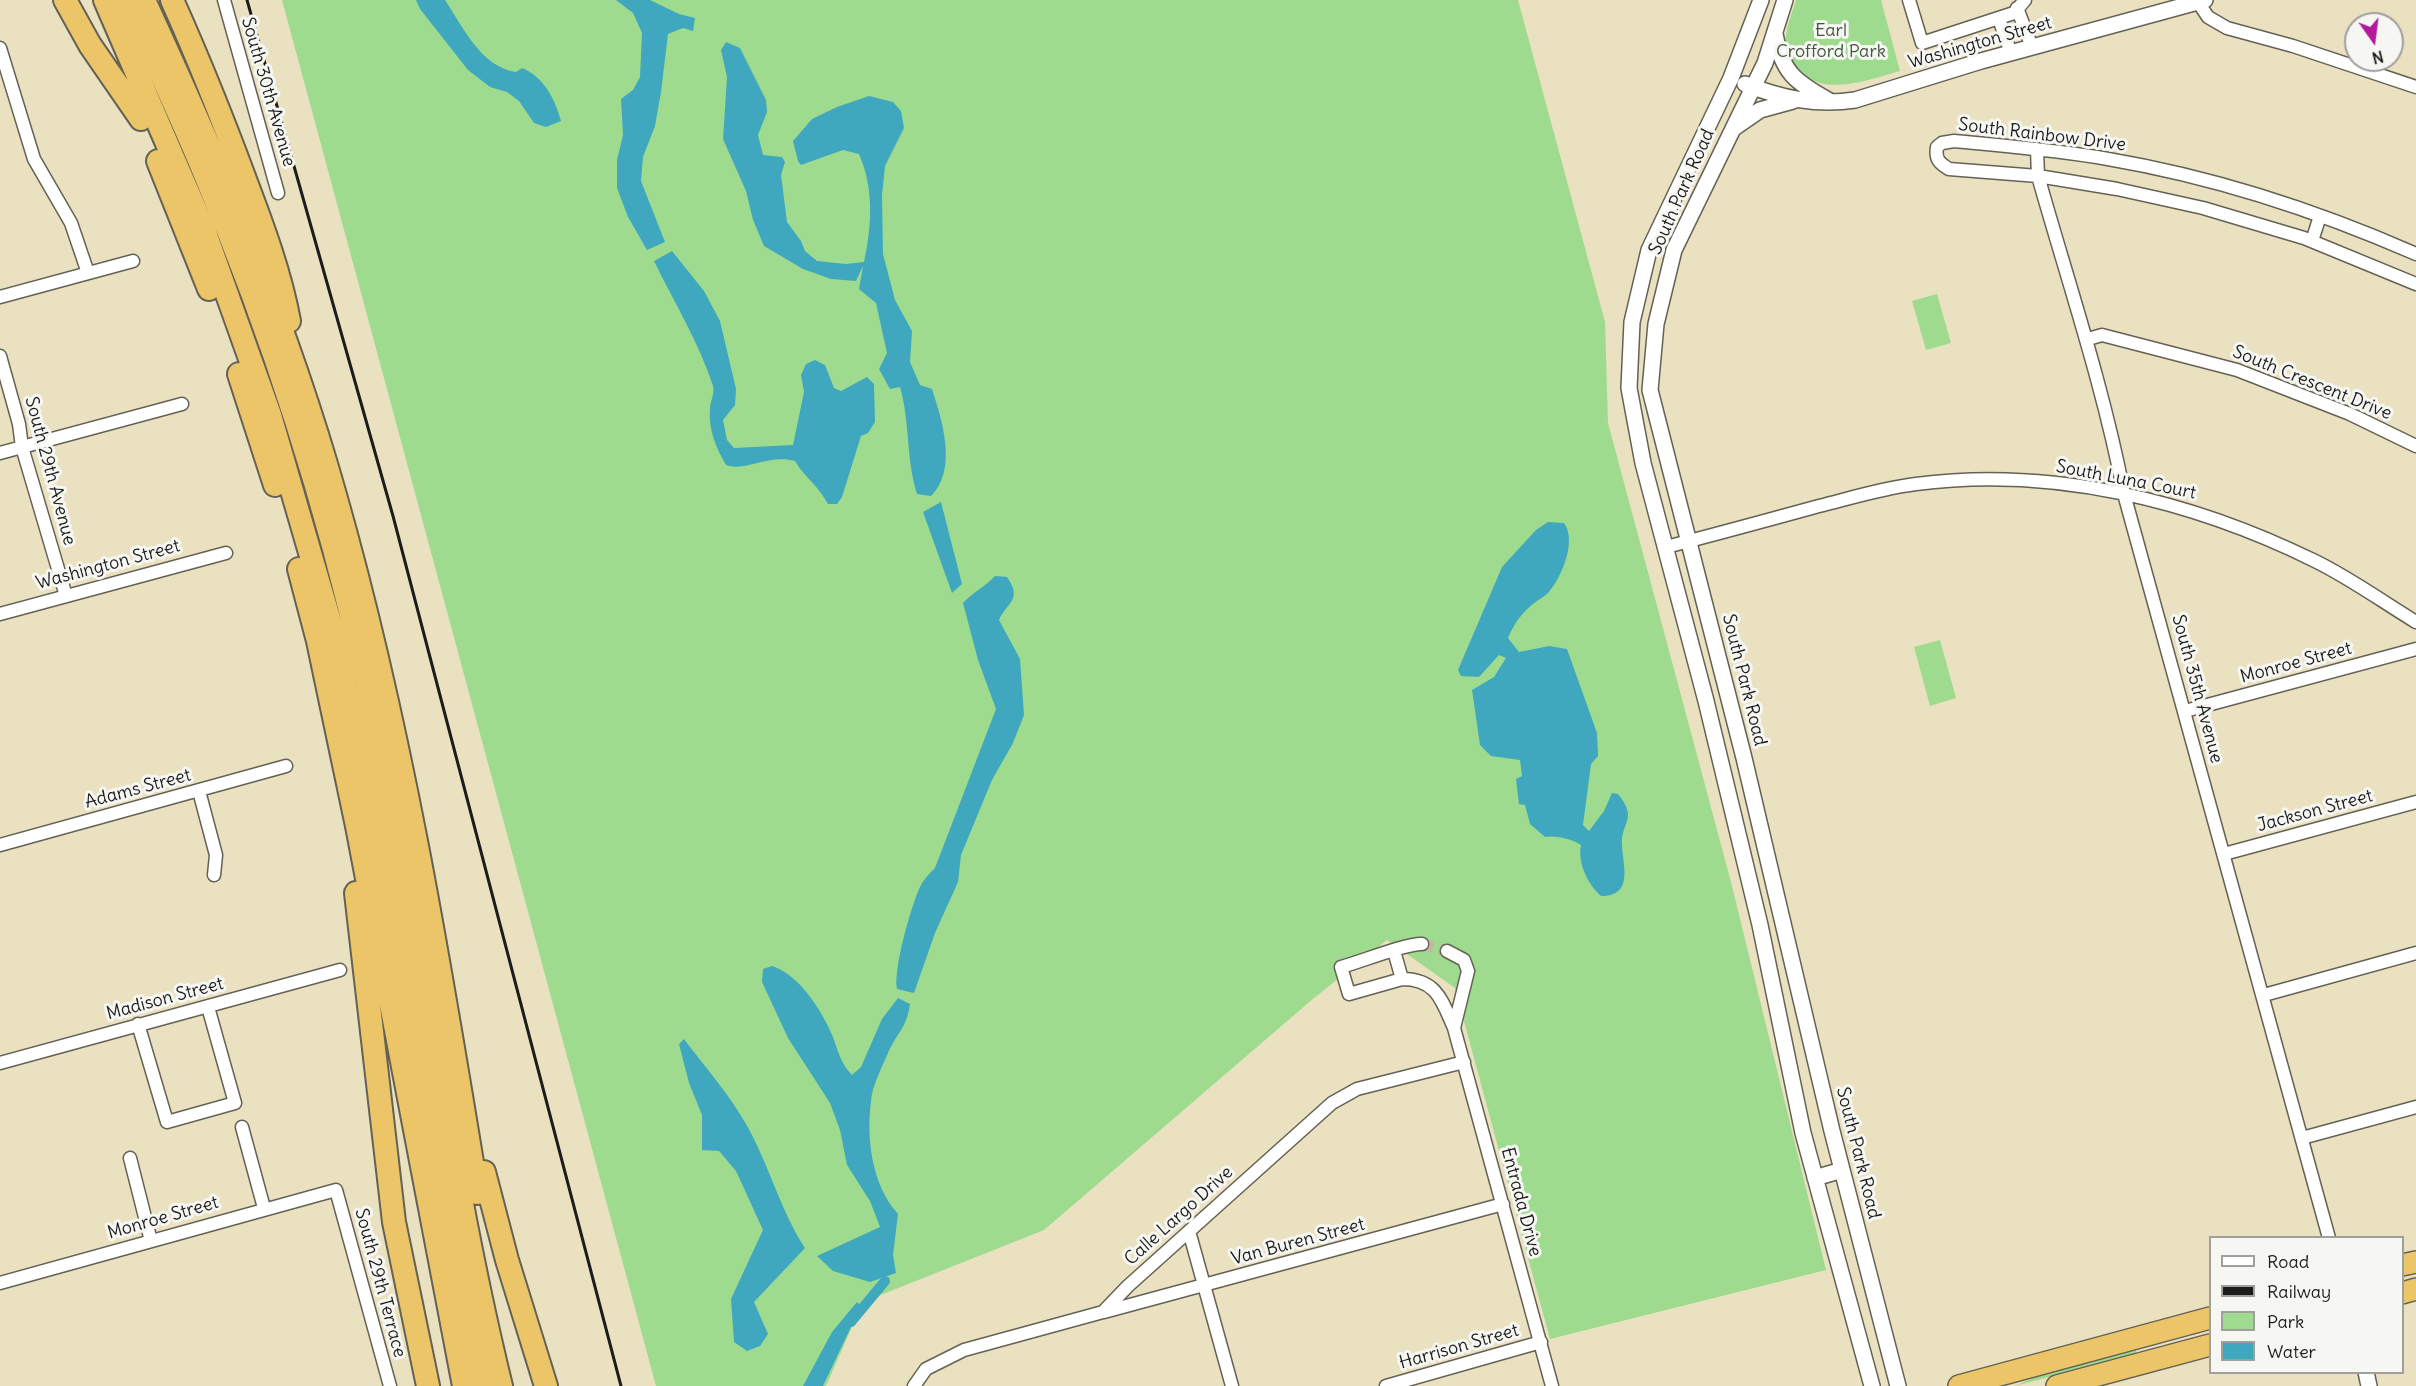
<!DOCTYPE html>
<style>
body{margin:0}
#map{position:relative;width:2416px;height:1386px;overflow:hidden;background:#eae1c0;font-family:Delius,sans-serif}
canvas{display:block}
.legend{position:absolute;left:2209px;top:1236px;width:195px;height:138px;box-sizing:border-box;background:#f6f6f2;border:2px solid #9f9f9c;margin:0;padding:8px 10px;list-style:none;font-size:18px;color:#1c1c1c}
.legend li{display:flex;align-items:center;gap:12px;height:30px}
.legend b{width:30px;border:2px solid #9f9f9c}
.north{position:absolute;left:2344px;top:12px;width:60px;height:60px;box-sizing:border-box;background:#f6f6f2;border:2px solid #9f9f9c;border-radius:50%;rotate:166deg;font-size:16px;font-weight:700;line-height:24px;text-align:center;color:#1c1c1c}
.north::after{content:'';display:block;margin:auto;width:21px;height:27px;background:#b5179e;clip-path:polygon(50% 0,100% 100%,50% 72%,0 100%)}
</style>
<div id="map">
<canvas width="2416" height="1386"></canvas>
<ul class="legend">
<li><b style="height:8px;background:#fff"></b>Road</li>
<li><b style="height:8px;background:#1c1c1c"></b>Railway</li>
<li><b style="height:16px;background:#9edb8f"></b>Park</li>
<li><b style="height:16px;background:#3fa8bf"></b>Water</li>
</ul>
<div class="north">N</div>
</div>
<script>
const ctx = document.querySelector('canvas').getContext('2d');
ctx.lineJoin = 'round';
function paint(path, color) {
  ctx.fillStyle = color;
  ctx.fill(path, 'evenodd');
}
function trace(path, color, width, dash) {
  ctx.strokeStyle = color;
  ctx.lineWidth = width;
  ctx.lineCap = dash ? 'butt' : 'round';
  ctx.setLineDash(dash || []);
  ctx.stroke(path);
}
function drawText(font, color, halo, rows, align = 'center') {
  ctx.font = font + ' Delius,sans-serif';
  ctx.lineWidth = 6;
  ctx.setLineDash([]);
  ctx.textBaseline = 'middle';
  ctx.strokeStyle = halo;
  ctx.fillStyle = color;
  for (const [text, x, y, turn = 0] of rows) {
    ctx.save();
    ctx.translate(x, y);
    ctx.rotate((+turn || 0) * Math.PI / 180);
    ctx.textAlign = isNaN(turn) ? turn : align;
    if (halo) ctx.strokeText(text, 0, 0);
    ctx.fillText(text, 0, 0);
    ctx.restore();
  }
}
const green = new Path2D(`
 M282,0H1518L1605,322L1608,423L1731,882L1826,1270L1550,1339L1455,988L1387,940L1314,998L1044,1230L863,1302L826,1386H656Z
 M1796,0H1881L1900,71C1868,80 1815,101 1793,62C1789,54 1785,45 1786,36C1787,24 1793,11 1796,0Z
 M1937,294L1951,343L1926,350L1912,301Z
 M1940,640L1956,698L1930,706L1914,647Z
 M2135,1349L2137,1354L2015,1386L2059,1366Z`);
const water = new Path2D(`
 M416,0H445C463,27 481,67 516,72L522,68C544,77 555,99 561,121L546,127L534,123L519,101L507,92L490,87L468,70L420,9Z
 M616,0H650L679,14L695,18L693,31L683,28L668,34L661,92L655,126L643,157L641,181L665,242L647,250L628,217L617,188V160L623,135L621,99L633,90L640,77L642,33L633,13Z
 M726,42L740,48L766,100L767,112L758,135L763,155L782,157L785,162L781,175L787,222L801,241L805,251L817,261L846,264L864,262C872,226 874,188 859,154L843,150L801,165L798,161L793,141L812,119L837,107L869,96L893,102L901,111L904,128L885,166L882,195L883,254L895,300L912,331L910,362L920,385L932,389C942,420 958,469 931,496L917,494C906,459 910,422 900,387L890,389L879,369L887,353L876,303L859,289L863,266L856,281L831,279L803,269L764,246L753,220L746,191L723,139L727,77L721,50Z
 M672,251L704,291L720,321L736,389L735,405L723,420L727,440L734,448L793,445L804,392L801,375L806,364L815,360L825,365L834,388L841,391L867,377L874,384L875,422L868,433L861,436L842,497L837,504H828C818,485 805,478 795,461C767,454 746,472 726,465C716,448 708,429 710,409C710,401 715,394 713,386C699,343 674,302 654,261Z
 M941,502L962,584L952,593L923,512Z
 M1548,522L1564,523C1577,541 1562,577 1548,593C1545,596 1541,598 1537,601C1524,610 1514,623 1508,638L1519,652L1549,646L1567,649L1597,733L1598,756L1591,764L1583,825L1589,831L1604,811L1612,793L1618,794C1639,820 1620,822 1622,846C1623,866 1634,896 1601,896C1588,885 1577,862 1581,845C1572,839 1557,835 1545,837L1530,824L1525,805L1519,804L1516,779L1522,776L1520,760L1491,756L1480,745L1472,690L1494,677L1506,658L1499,655L1479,677L1461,676L1458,670L1502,567L1536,530Z
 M995,576L1007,577C1023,600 1007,602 999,620L1020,659L1024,715L1013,743L992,780L961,855L958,882L935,933L914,993L897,989C893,970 911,906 920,887C923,880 930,873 935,868L996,709L978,660L963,603C973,592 985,587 995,576Z
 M772,966C800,975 822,1011 833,1037C838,1051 841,1064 852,1075L861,1067L882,1019L898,998L910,1004C906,1030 897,1032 888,1053C882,1067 872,1086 871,1101C866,1139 872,1185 898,1214L893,1255L896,1273L870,1282L833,1271L817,1256L880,1227L870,1201L847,1165L840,1130L830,1103L788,1038L762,982L763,969Z
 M684,1039C705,1067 729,1094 746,1124C769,1164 780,1210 805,1248L754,1302L768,1334L760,1346L747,1351L734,1342L731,1299L763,1230L736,1171L719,1151L702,1150V1115L689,1083L679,1044Z
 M857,1302L861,1306L823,1386H803L832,1332Z`);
const canal = new Path2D(`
 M851,1322L885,1281`);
const minorTunnel = new Path2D(`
 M1422,944L1447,951`);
const minor = new Path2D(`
 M224,0L278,193
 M1909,0L1922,43L2014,13L2025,0
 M2198,2L2208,17L2227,28L2293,46L2416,87
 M2017,8L2032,47
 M1999,19L2011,53
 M0,48L34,159L71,223L88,273
 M2037,149L2038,176C2068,282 2103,385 2124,494L2329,1238
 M2312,241L2320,216
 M2416,254C2318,211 2214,177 2108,159C2057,150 2005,146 1954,141L1942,143L1937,147C1935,159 1939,163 1949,169L2038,176L2117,189L2203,208L2304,238L2416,284
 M0,297L133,261
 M2088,339L2102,335L2237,370L2350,414L2416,446
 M0,356L19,424L22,447L66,596
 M0,453L182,404
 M1666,547C1717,534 1768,520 1819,506C1851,498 1883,488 1916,484C2053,466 2193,501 2315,561C2350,578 2383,602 2416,622
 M0,614L226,553
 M2185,711L2416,649
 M199,791L216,855L214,875
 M0,845L286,766
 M2224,854L2416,802
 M1394,951L1402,979L1349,994L1341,967C1360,962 1407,943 1422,944
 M1447,951L1464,960L1468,971L1454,1028
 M1402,979C1437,979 1442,1001 1454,1028L1552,1386
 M2264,995L2416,953
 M138,1024L167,1122L235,1103L208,1007
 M0,1063L340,970
 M242,1127L264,1208
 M2302,1138L2416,1107
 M130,1158L151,1241
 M1189,1231L1232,1386
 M0,1283L336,1190L390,1386
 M1104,1312L1503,1204
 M914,1386L926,1369L964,1350L1103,1312L1128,1286L1332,1103L1357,1089L1464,1062
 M1386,1386L1541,1342`);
const tertiary = new Path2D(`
 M1761,0L1731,78L1649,250L1632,322L1629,388L1643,463L1706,701L1760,925L1803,1133L1872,1386
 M1785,0L1765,63L1674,250L1656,324L1650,390L1744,758L1832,1131L1898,1386
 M1775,34C1782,72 1795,82 1828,100
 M1745,84C1781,98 1816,106 1855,100L1981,61L2205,0
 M1734,128L1760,110L1793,101
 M1815,1178L1842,1170
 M2366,1372L2369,1386`);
const trunk = new Path2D(`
 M2402,1265L2416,1262
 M2402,1293L2416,1289
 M1959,1386L2210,1318
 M2057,1386L2210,1345`);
const motorway = new Path2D(`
 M65,0L90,45L141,119
 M105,0L203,227L270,415L333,632L357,738L482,1386
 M127,0C153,57 180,114 204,172C273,335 328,509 367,682C419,915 444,1154 501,1386
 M144,0C218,161 287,325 335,495C400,723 439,959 477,1193
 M172,0C199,60 223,120 246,182C263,227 280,273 289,321
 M158,161L209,289
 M239,374L275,485
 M299,569L318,641L357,826L464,1386
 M356,893L394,1222L428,1386
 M484,1172L507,1260L546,1386`);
const rail = new Path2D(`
 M247,0L393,516L621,1386`);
const parkNames = [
 ["Earl",1831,31],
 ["Crofford Park",1831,52]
];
const streetNames = [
 ["Washington Street",1980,43,-16],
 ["South 30th Avenue",268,92,74],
 ["South Rainbow Drive",2042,135,7],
 ["South Park Road",1682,192,-66],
 ["South Crescent Drive",2312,383,22],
 ["South 29th Avenue",50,471,75],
 ["South Luna Court",2126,480,11],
 ["Washington Street",108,565,-15],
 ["Monroe Street",2296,663,-15],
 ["South Park Road",1744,680,76],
 ["South 35th Avenue",2197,689,75],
 ["Adams Street",138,789,-15],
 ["Jackson Street",2315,811,-15],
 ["Madison Street",165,999,-15],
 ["South Park Road",1858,1153,76],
 ["Entrada Drive",1521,1202,75],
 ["Calle Largo Drive",1179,1216,-42],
 ["Monroe Street",163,1218,-16],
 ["Van Buren Street",1298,1242,-15],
 ["South 29th Terrace",380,1283,75],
 ["Harrison Street",1459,1347,-16]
];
paint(green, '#9edb8f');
paint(water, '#3fa8bf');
trace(canal, '#3fa8bf', 10);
trace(minorTunnel, '#c1ba9f', 12, [12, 6]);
trace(minor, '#646155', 15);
trace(tertiary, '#646155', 18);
trace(trunk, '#646155', 24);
trace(motorway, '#646155', 26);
trace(minor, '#fff', 12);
trace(tertiary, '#fff', 15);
trace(trunk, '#edc569', 21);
trace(motorway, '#edc569', 22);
trace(rail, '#1c1c1c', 3);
drawText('18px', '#43553e', '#f6f6f2', parkNames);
drawText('18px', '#1c1c1c', '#f6f6f2', streetNames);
</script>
